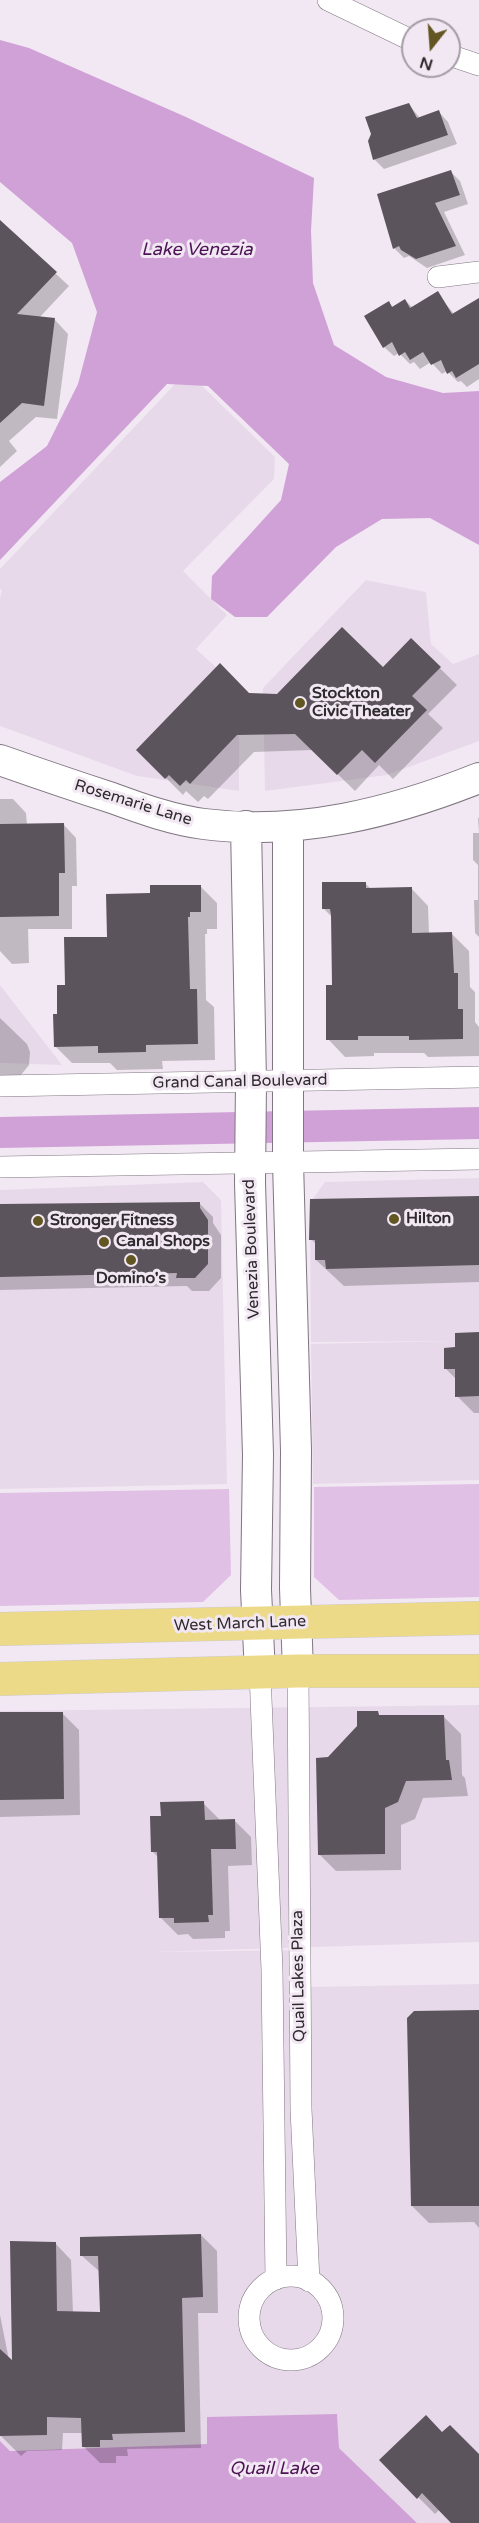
<!DOCTYPE html>
<style>
body{margin:0}
#map{position:relative;width:479px;height:2523px;overflow:hidden;background:#f2e8f3;font-family:"Varela Round",sans-serif}
canvas{display:block}
.north{position:absolute;left:401px;top:18px;width:60px;height:60px;box-sizing:border-box;background:#f2e8f3;border:2px solid #a49ca4;border-radius:50%;rotate:197deg;font-size:16px;font-weight:700;line-height:24px;text-align:center;color:#2e2a2e}
.north::after{content:'';display:block;margin:auto;width:21px;height:27px;background:#625623;clip-path:polygon(50% 0,100% 100%,50% 72%,0 100%)}
</style>
<div id="map">
<canvas width="479" height="2523"></canvas>
<div class="north">N</div>
</div>
<script>
const ctx = document.querySelector('canvas').getContext('2d');
ctx.lineJoin = 'round';
function paint(path, color) {
  ctx.fillStyle = color;
  ctx.fill(path, 'evenodd');
}
function trace(path, color, width, dash) {
  ctx.strokeStyle = color;
  ctx.lineWidth = width;
  ctx.lineCap = dash ? 'butt' : 'round';
  ctx.setLineDash(dash || []);
  ctx.stroke(path);
}
function drawText(font, color, halo, rows, align = 'center') {
  ctx.font = font + ' "Varela Round",sans-serif';
  ctx.lineWidth = 6;
  ctx.setLineDash([]);
  ctx.textBaseline = 'middle';
  ctx.strokeStyle = halo;
  ctx.fillStyle = color;
  for (const [text, x, y, turn = 0] of rows) {
    ctx.save();
    ctx.translate(x, y);
    ctx.rotate((+turn || 0) * Math.PI / 180);
    ctx.textAlign = isNaN(turn) ? turn : align;
    if (halo) ctx.strokeText(text, 0, 0);
    ctx.fillText(text, 0, 0);
    ctx.restore();
  }
}
const built = new Path2D(`
 M177,382H198L275,457L274,479L183,571L227,615L196,649L239,688V791L137,776L0,726V598L2,590L0,589V569Z
 M366,580L426,592L431,644L453,664L479,654V741L387,775L265,791L263,688Z
 M0,985L62,1065L0,1063Z
 M479,1178V1480L313,1484L311,1344L453,1341L311,1342L310,1203L325,1182Z
 M203,1182L221,1200L227,1484L0,1489V1190Z
 M479,1705V1942L152,1952L305,1950L306,1987L479,1984V2523H417L339,2448L337,2415L207,2418V2444L10,2451L0,2441V1711Z`);
const green = new Path2D(`
 M479,1484V1597L339,1600L314,1577V1487Z
 M229,1489L231,1575L203,1602L0,1606V1493Z`);
const water = new Path2D(`
 M0,40L29,48L186,117L314,178L311,231L313,283L334,345L386,377L443,393L479,391V545L430,518L382,519L336,547L267,617H235L211,599L212,576L281,500L289,464L208,386L167,384L0,560V482L47,446L78,384L97,312L72,243L0,182Z
 M479,1107V1139L0,1148V1117Z
 M337,2414L339,2448L417,2523H0V2441L10,2451L207,2444V2417Z`);
const shadow = new Path2D(`
 M409,105L420,118L439,112L448,122L457,144L384,169L375,160L369,141L372,134Z
 M450,171L460,181L468,204L444,212L465,255L427,268L409,256L404,258L394,248Z
 M0,222L69,286L39,318L55,320L68,334L57,419L36,417L9,441L17,451L0,467Z
 M437,293L454,314L479,299V379L467,387L461,381L458,382L447,371L442,374L431,362L420,369L414,362L410,364L399,353L394,356L384,347L389,303L394,308L405,300L413,308Z
 M411,640L457,685L428,714L443,728L393,779L379,765L355,791L313,750L254,752L208,799L204,796L198,802L186,791L183,795L138,750L249,694L278,695L383,669Z
 M0,799H13L26,813L27,825L63,824L76,838L77,886H72V929H28L29,963L12,964L0,951Z
 M478,818H479V937L475,933L474,900H478V865L473,860V833H479Z
 M365,883L371,889L411,888L428,906L429,934H452L469,951L470,987L475,992V1022L479,1027V1056L428,1057L424,1053H374V1056L345,1057L328,1039L334,986L333,918L324,909Z
 M200,886L217,903V929H207V934H205L206,1000L214,1007L215,1060L162,1061L163,1069L117,1070L110,1063H72L55,1046L58,1015L67,986L108,938L151,894Z
 M0,1018L27,1044L30,1052L29,1065L21,1075L0,1080Z
 M479,1197V1282L344,1286L316,1260V1244L311,1239Z
 M199,1203L213,1217V1223L221,1235V1278L209,1291H192L187,1286L0,1290V1206Z
 M479,1333V1413H474L457,1396L456,1379L446,1369L457,1349Z
 M0,1713H62L79,1730L80,1815L0,1817Z
 M377,1713L381,1717H444L461,1734L462,1775L465,1778L468,1796L423,1798L415,1819L401,1825V1870L336,1871L319,1854L329,1759Z
 M203,1803L220,1820H234L251,1837L252,1865L228,1866L230,1931H225V1938L193,1939L188,1934L178,1935L161,1918L159,1858L153,1852L162,1817Z
 M479,2012V2228L474,2222L429,2223L412,2206Z
 M201,2235L217,2251L218,2313H198L201,2448L127,2449L128,2456H116V2463H100L84,2447L83,2433H63L62,2450L27,2451L21,2456L0,2435V2315L12,2375L55,2243L71,2260L73,2313L102,2314L100,2272L82,2256Z
 M479,2456V2523H453L440,2509L435,2514L381,2460Z`);
const building = new Path2D(`
 M409,103L417,118L439,110L448,135L373,160L368,141L371,134L365,117Z
 M451,170L460,195L435,203L456,246L416,259L401,250L399,246L393,249L377,194Z
 M0,220L57,272L17,314L55,318L44,406L22,403L0,423Z
 M438,291L452,314L479,298V364L456,378L452,371L447,374L441,360L431,365L423,352L410,360L405,352L399,356L392,342L383,348L364,316L389,301L392,307L405,299L410,308Z
 M342,627L383,667L411,638L441,667L412,696L427,710L375,763L362,750L337,775L295,734L237,735L190,784L186,780L180,786L169,775L165,779L136,750L220,663L249,693L277,694Z
 M64,823L65,873H59V916L0,917V824Z
 M322,882H366V888L412,887V933L452,932L454,973H458V1009H463V1039L409,1040V1036H358V1040H326V985H332L331,915L330,909H322Z
 M150,885H201V912H190V917H188L190,989H197L198,1044L146,1045V1052L98,1053V1046L54,1047L53,1014H57V985H65L64,937H107L106,894L150,893Z
 M479,1196V1265L326,1269L325,1260H315V1240H309L310,1199Z
 M200,1202V1208L208,1220V1264L195,1278H176L177,1273L0,1277V1204Z
 M479,1332V1396L455,1397V1369H444V1348L455,1347V1333Z
 M357,1711H378L379,1715H444L446,1760H449L452,1780L406,1781L398,1802L385,1808V1854L318,1855L316,1758L328,1757L357,1726Z
 M0,1712H63L64,1799L0,1800Z
 M204,1801L205,1820L235,1819L236,1849H211L213,1915H208L209,1922L174,1923V1918H159L157,1852H151L150,1816H161L160,1802Z
 M479,2010V2206H411L407,2018L414,2011Z
 M201,2234L203,2297L182,2298L185,2432L112,2434L113,2440H100V2447H82L81,2418L47,2417V2435L0,2436V2349L12,2360L10,2241L56,2242L57,2311L100,2312L98,2256H80V2237Z
 M426,2415L442,2432L450,2425L479,2454V2523H451L422,2493L417,2499L379,2460Z`);
const street = new Path2D(`
 M328,0L413,41
 M449,55L479,65
 M438,277L479,272
 M0,1086L479,1077
 M0,1167L479,1159
 M298,1671L301,2109L309,2281
 M260,1673L272,1970L276,2279
 M249 2318a42 42 0 1 1 84 0a42 42 0 1 1-84 0Z`);
const secondary = new Path2D(`
 M0,760C37,773 75,786 112,798C142,809 173,820 204,824C299,836 391,813 479,778
 M246,826L251,1082L250,1183L258,1455L256,1590L260,1673
 M288,827V1162L296,1451L295,1588L298,1671`);
const primary = new Path2D(`
 M0,1629L479,1618
 M0,1679L298,1671H479`);
const markers = [
 [300,703,6,"#625623"],
 [394,1219,6,"#625623"],
 [38,1221,6,"#625623"],
 [104,1242,6,"#625623"],
 [131,1260,6,"#625623"]
];
const poiNames = [
 ["Stockton",312,694],
 ["Civic Theater",312,712],
 ["Hilton",406,1219],
 ["Stronger Fitness",50,1221],
 ["Canal Shops",116,1242],
 ["Domino's",131,1279,"center"]
];
const streetNames = [
 ["Rosemarie Lane",133,803,17],
 ["Grand Canal Boulevard",240,1082,-1],
 ["Venezia Boulevard",252,1249,-92],
 ["West March Lane",240,1624,-2],
 ["Quail Lakes Plaza",299,1976,-91]
];
const waterNames = [
 ["Lake Venezia",197,250],
 ["Quail Lake",274,2469]
];
paint(built, '#e8d9ea');
paint(green, '#e1c0e5');
paint(water, '#d0a1d6');
paint(shadow, '#0003');
paint(building, '#5c545d');
trace(street, '#7f7680', 22);
trace(secondary, '#7f7680', 32);
trace(primary, '#cdcccd', 34);
trace(street, '#fff', 21);
trace(secondary, '#fff', 30);
trace(primary, '#edda88', 33);
for (const [x, y, r, color] of markers) {
  const dot = new Path2D();
  dot.arc(x, y, r, 0, 2 * Math.PI);
  ctx.fillStyle = color;
  ctx.fill(dot);
  trace(dot, '#f2e8f3', 2);
}
drawText('bold 16px', '#2e2a2e', '#f2e8f3', poiNames, 'left');
drawText('16px', '#2e2a2e', '#f2e8f3', streetNames);
drawText('italic 18px', '#4d1455', '#f2e8f3', waterNames);
</script>
